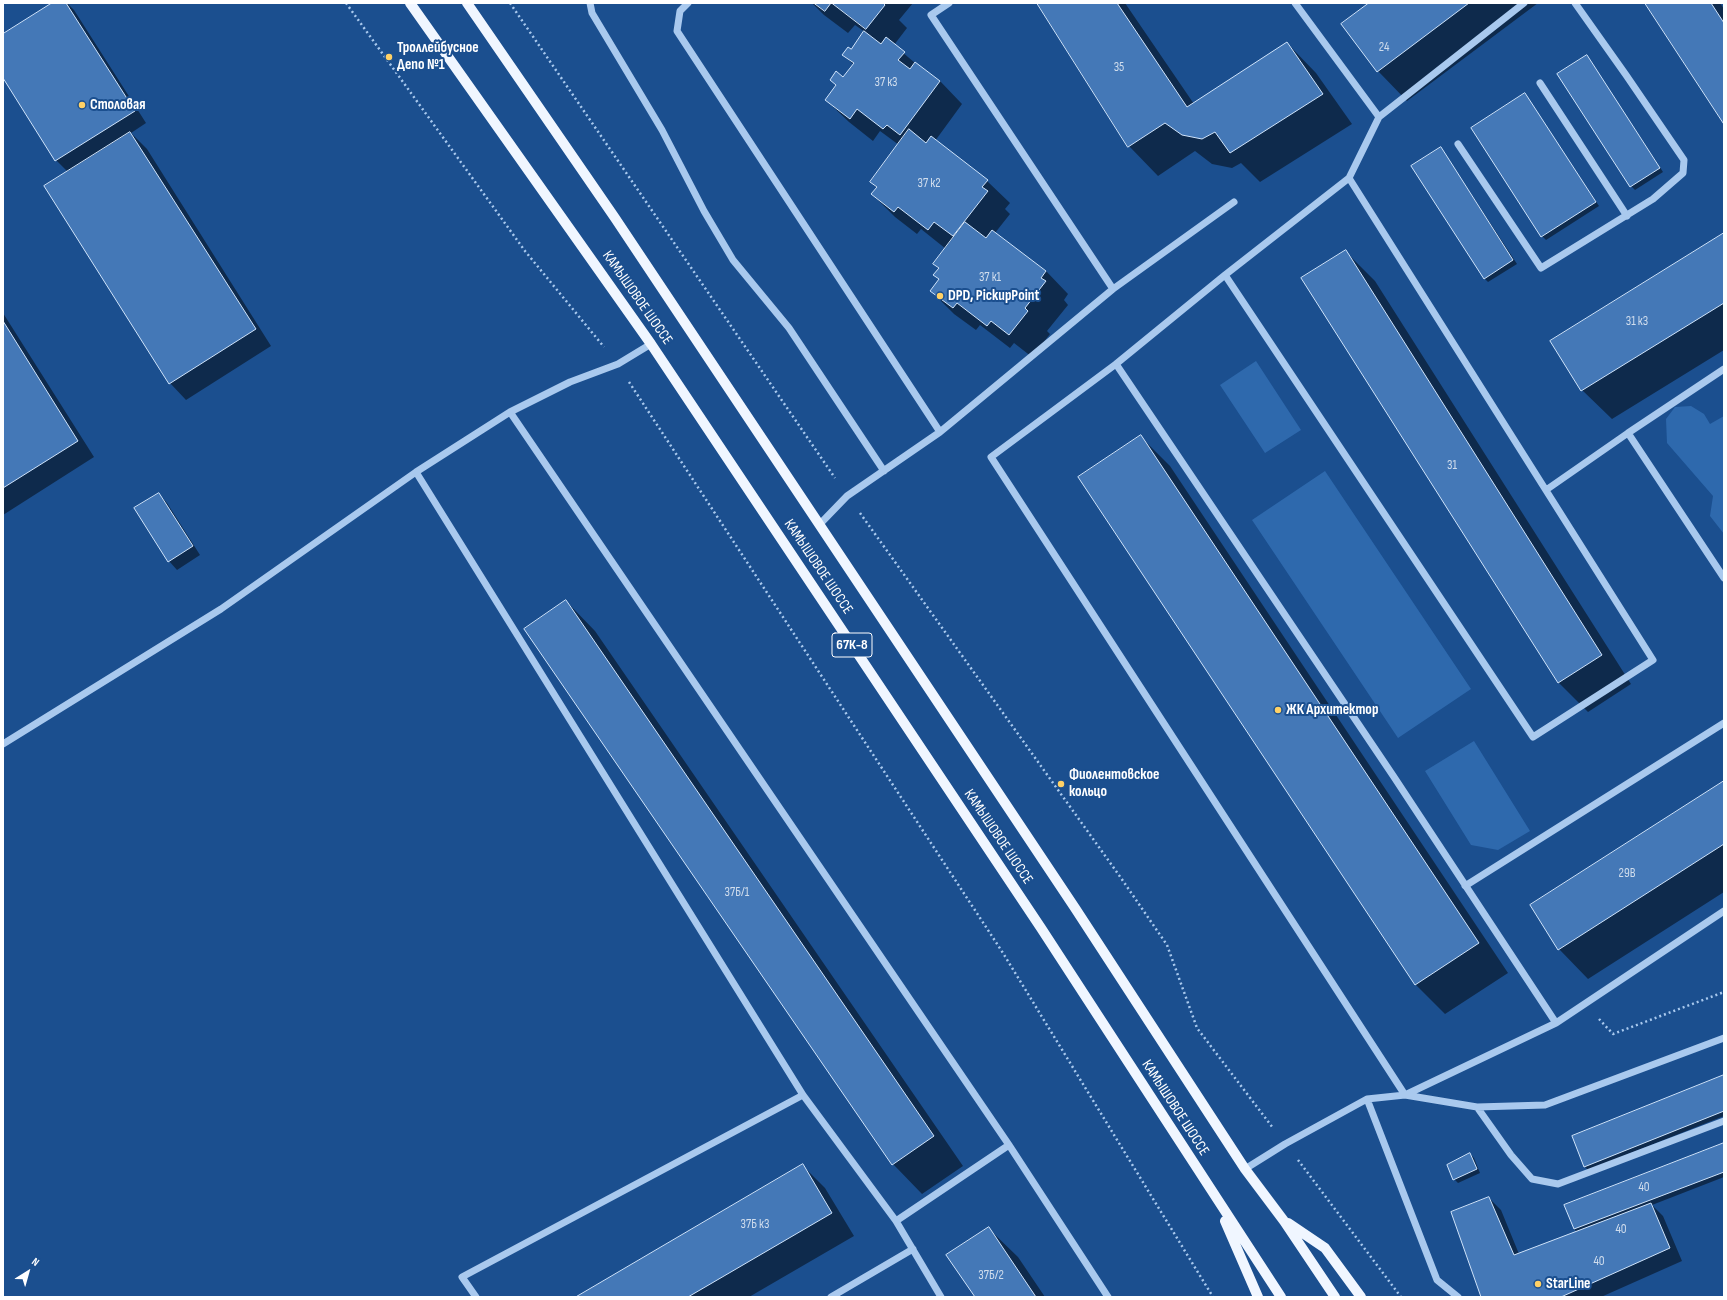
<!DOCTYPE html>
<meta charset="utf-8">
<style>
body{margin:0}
#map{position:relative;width:1727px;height:1300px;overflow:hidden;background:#1b4f8f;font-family:"Sofia Sans Condensed",sans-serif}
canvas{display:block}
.frame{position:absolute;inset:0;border:4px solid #fff;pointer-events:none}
.north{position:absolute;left:8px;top:1252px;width:40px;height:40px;-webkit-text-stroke:3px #1b4f8f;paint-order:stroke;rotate:37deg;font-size:11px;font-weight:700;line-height:16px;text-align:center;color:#fff}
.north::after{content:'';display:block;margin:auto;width:14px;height:18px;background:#fff;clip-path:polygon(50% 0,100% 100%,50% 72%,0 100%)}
</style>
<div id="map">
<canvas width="1727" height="1300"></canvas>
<div class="frame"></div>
<div class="north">N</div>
</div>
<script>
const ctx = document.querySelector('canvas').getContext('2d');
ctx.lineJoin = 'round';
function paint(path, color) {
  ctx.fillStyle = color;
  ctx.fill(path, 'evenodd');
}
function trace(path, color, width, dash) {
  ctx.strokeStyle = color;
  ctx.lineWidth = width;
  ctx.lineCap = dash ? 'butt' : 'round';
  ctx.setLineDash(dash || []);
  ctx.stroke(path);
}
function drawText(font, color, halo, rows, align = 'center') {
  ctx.font = font + ' "Sofia Sans Condensed",sans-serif';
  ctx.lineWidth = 4;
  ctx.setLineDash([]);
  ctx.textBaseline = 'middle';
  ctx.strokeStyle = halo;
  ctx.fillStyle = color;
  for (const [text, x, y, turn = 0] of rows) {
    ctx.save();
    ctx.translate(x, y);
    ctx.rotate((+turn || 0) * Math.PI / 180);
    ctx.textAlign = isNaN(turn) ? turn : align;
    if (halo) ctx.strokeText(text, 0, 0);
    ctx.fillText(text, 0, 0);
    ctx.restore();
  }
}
const green = new Path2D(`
 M1256,361L1301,430L1265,453L1220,385Z
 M1691,406L1704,414L1710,424L1724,416V534L1710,516L1713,496L1667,443L1666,419L1675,407Z
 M1325,471L1471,689L1398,738L1252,520Z
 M1474,741L1530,831L1498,850L1471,845L1425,771Z`);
const shadow = new Path2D(`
 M54,3H67L74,10L146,123L131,133L147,149L271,346L186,400L170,383L68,172L56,160L3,76V35Z
 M812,3H913L899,20L907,28L894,45L915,63L940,81L962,104L935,141L987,181L1010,203L1005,209L1010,214L995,233L1046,271L1068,294L1064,300L1068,305L1047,331L1050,334L1032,357L1014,343L1010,348L980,325L976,330L954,314L931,291L940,280L935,275L939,269L935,264L946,249L921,229L917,234L895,217L872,194L877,188L871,182L899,145L880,131L873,141L849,122L826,100L854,65L844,55L851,50L865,32L855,25L848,33L824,15Z
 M1038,3H1125L1194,104L1287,43L1316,73L1352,124L1260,182L1241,163L1232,168L1212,164L1195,151L1158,176L1129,146Z
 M1371,3H1538L1407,101L1378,71Z
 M1646,3H1720L1724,9V122Z
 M1587,56L1663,172L1635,190L1631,186Z
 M1525,94L1599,206L1546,240L1542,236Z
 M1441,148L1517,264L1488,282L1484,278Z
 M1724,234V350L1612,419L1582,390Z
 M1345,251L1375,281L1631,684L1588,712L1559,683Z
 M3,313L94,457L3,515Z
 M1141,437L1170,466L1508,973L1445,1014L1416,985L1079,478Z
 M159,494L167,503L200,555L177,570L169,561L136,508Z
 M566,601L595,631L963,1166L922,1194L893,1164Z
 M1724,783V892L1588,979L1559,949Z
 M1724,1077V1116L1588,1170L1584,1166Z
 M1724,1144V1177L1652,1205L1663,1216L1682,1261L1601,1297H1482L1489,1198L1501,1210L1519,1254L1577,1232L1574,1229Z
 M1470,1154L1474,1158L1480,1173L1458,1183L1454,1179Z
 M802,1165L825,1188L854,1236L749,1297H578Z
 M988,1228L1018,1257L1045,1297H976Z`);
const building = new Path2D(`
 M52,3H66L135,111L55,161L3,78V34Z
 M814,3H831L825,11Z
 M832,3H883L885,5L866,29Z
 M1037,3H1117L1187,107L1287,42L1323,94L1230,153L1215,132L1202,139L1182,135L1165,123L1128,147Z
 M1369,3H1469L1377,72L1341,24Z
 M1645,3H1711L1724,23V124Z
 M864,31L881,44L886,37L905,52L898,60L910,69L915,62L940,81L900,135L887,125L883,129L857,109L850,119L825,100L836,85L830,80L836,71L843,77L854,63L842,55L848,47L851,49Z
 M1587,55L1660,168L1630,187L1557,74Z
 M1525,93L1596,202L1541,237L1471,128Z
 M909,129L926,143L931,136L988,180L982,187L988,191L953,236L934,222L928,230L898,207L894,212L871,194L877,187L870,182Z
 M130,132L256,329L169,384L44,186Z
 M1441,147L1513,260L1484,279L1411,166Z
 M965,222L986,238L992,230L1046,271L1041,278L1046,281L1025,308L1028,311L1009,335L991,321L987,326L957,303L953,308L930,291L939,279L933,275L939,268L933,264Z
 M1724,233V303L1581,391L1550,341Z
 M1346,250L1602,655L1558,683L1301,278Z
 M3,321L78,441L3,488Z
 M1141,435L1479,943L1415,985L1078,477Z
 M159,493L193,546L168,562L134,508Z
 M566,600L934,1136L892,1165L524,629Z
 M1724,781V844L1558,950L1530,905Z
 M1724,1075V1111L1584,1167L1572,1136Z
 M1724,1143V1172L1574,1229L1564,1205Z
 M1470,1153L1477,1169L1453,1180L1447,1165Z
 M803,1164L832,1213L688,1297H576Z
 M1489,1197L1514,1255L1651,1203L1670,1248L1561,1297H1481L1451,1212Z
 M989,1227L1003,1248L1036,1297H975L946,1255Z`);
const path = new Path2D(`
 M346,3L525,251L604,347
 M510,3L835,478
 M629,382L1003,953L1213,1297
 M860,513L1121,878L1167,945L1197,1028L1273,1128
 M1599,1019L1613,1034L1724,992
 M1298,1160L1401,1297`);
const minor = new Path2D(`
 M590,3L592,13L662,130L704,211L733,260L789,328L884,471
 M688,3L680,11L677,31L940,432
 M949,3L931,15L1113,289
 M1295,3L1379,117
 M1540,83L1627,216
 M1458,144L1541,268L1653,199L1683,173L1684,160L1626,75L1575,3
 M1349,178L1653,660L1533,737L1225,275L1349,178L1379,117L1524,3
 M1116,364L1394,777L1556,1023L1405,1095L991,457Z
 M1116,364L1225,275
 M1724,369L1628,433L1724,578
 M510,412L1009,1145L1108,1297
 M416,472L803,1095L896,1221L941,1297
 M1546,490L1628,433
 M819,525L847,496L940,432L1113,289L1234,202
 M3,744L221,609L416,472L510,412L570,382L618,364L651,344
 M1465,886L1724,723
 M1556,1023L1724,911
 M1367,1099L1437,1280L1458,1297
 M1477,1107L1545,1105L1724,1038
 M1245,1169L1285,1144L1367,1099L1405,1095L1477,1107L1511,1155L1532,1179L1558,1184L1724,1121
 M896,1221L1009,1145
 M476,1297L462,1277L803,1095
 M831,1297L913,1249`);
const major = new Path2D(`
 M410,3L651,344L1041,928L1281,1297
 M467,3L615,218L1075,908L1245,1169L1284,1221L1335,1297
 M1225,1221L1258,1297
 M1288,1223L1325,1248L1361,1297`);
const markers = [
 [389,57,4,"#ffd166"],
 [82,105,4,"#ffd166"],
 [940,296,4,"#ffd166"],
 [1278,710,4,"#ffd166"],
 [1061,784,4,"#ffd166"],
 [1538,1284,4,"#ffd166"]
];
const numberNames = [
 ["24",1384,48],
 ["35",1119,68],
 ["37 к3",886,83],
 ["37 к2",929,184],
 ["37 к1",990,278],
 ["31 к3",1637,322],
 ["31",1452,466],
 ["29В",1627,874],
 ["37Б/1",737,893],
 ["40",1644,1188],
 ["37Б к3",755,1225],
 ["40",1621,1230],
 ["40",1599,1262],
 ["37Б/2",991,1276]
];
const shields = [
 [852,645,40]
];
const shieldNames = [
 ["67К-8",852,645]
];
const poiNames = [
 ["Троллейбусное",397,48],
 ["Депо №1",397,65],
 ["Столовая",90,105],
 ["DPD, PickupPoint",948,296],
 ["ЖК Архитектор",1286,710],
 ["Фиолентовское",1069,775],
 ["кольцо",1069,792],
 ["StarLine",1546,1284]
];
const streetNames = [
 ["КАМЫШОВОЕ ШОССЕ",637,298,55],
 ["КАМЫШОВОЕ ШОССЕ",818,567,56],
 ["КАМЫШОВОЕ ШОССЕ",998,837,56],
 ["КАМЫШОВОЕ ШОССЕ",1175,1108,57]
];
paint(green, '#2e69ad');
paint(shadow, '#0007');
paint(building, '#4478b7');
trace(building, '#cfe3fa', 1);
trace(path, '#a9c9ee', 2.5, [2, 3]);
trace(minor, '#a9c9ee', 7);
trace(major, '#f0f6ff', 10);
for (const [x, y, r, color] of markers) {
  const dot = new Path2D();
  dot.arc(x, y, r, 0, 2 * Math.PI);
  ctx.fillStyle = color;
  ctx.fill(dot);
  trace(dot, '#1b4f8f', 1.5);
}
drawText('13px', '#d0dded', null, numberNames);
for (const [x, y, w] of shields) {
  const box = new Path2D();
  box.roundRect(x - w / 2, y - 12, w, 24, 3);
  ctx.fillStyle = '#1b4f8f';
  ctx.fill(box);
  trace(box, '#fff', 1);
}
drawText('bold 14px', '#fff', null, shieldNames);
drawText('bold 15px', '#fff', '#1b4f8f', poiNames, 'left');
drawText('15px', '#fff', '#1b4f8f', streetNames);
</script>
